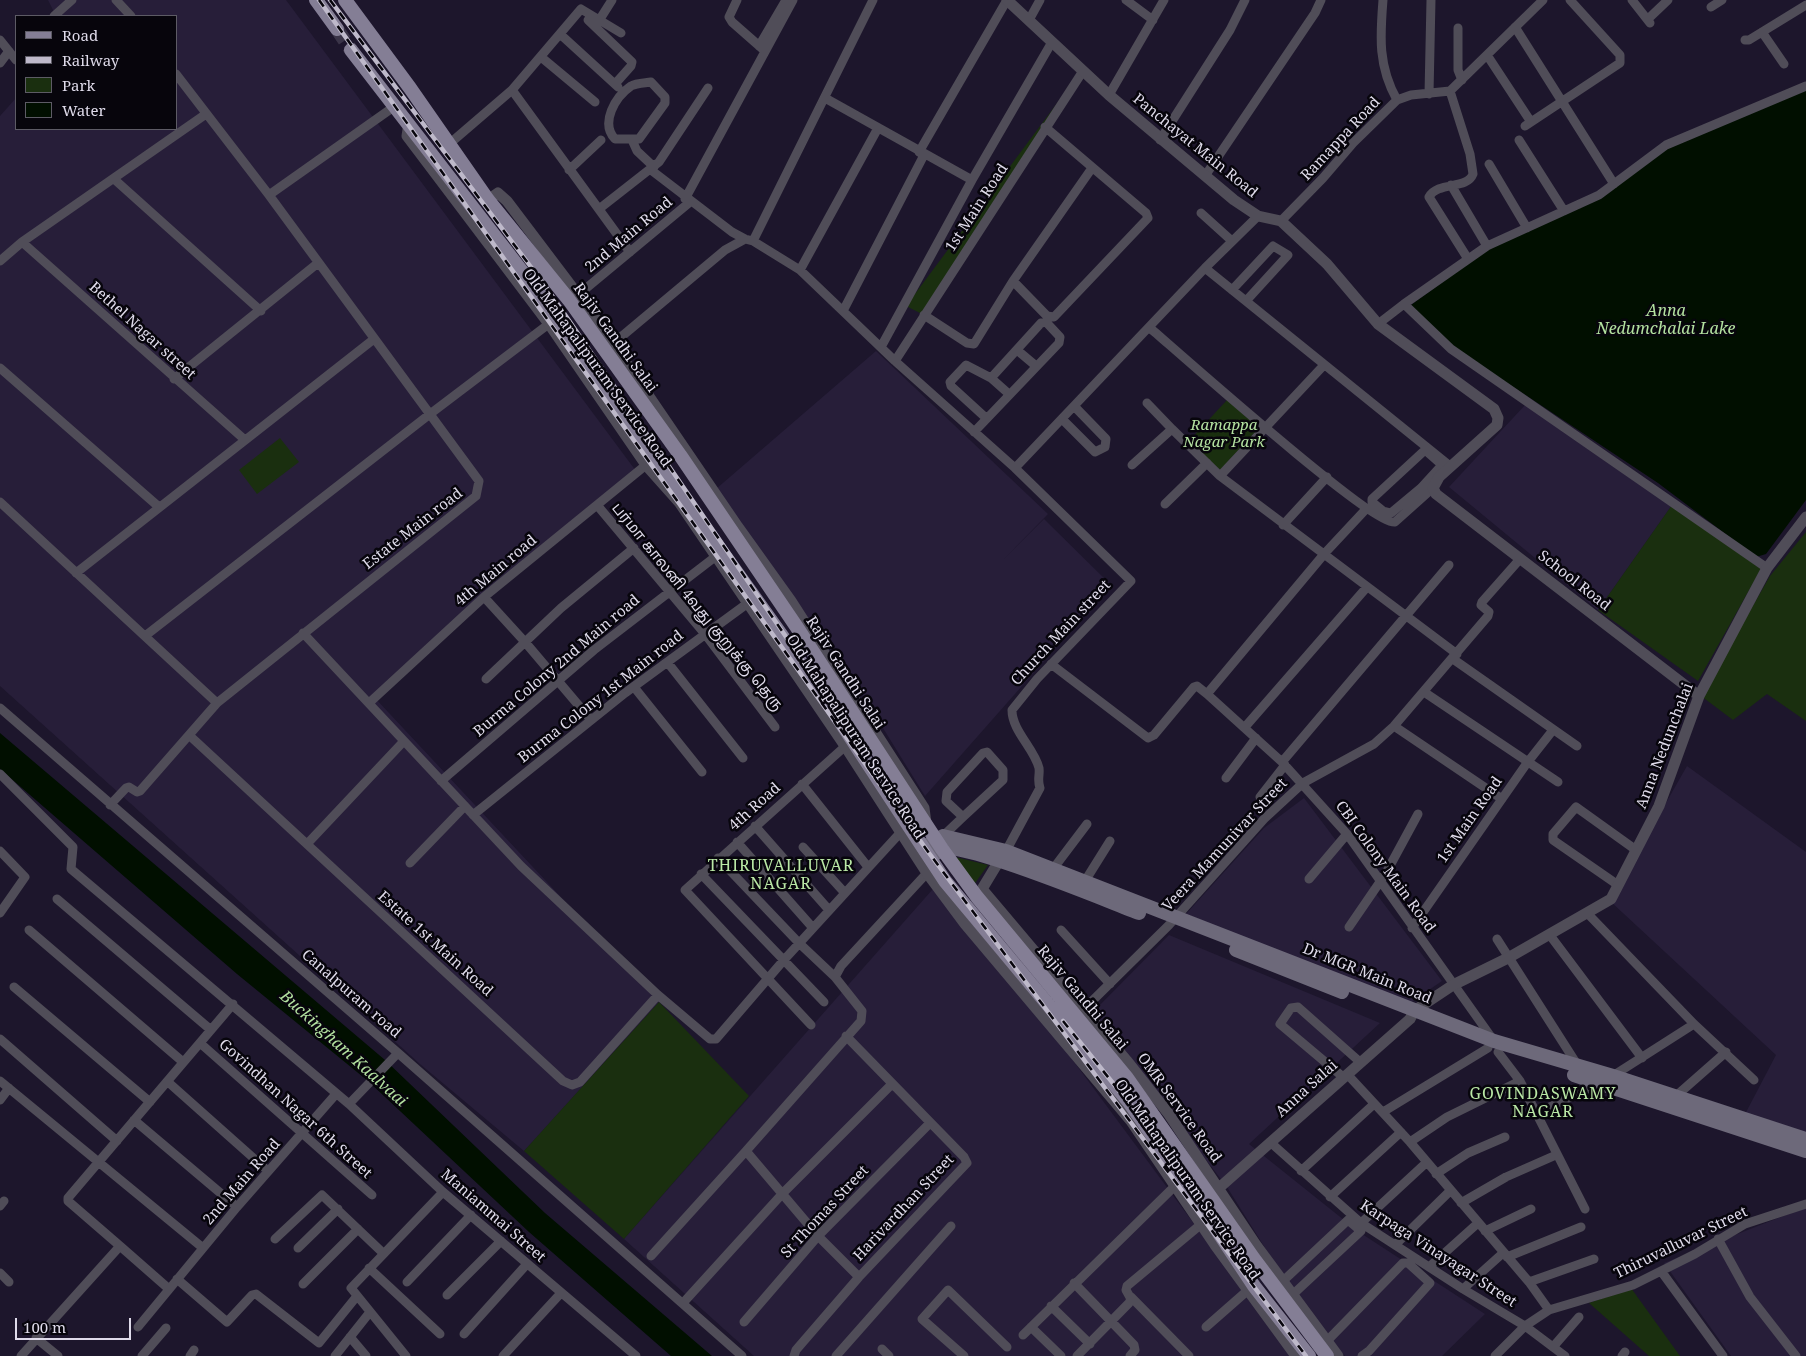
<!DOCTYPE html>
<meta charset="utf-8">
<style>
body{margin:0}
#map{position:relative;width:1806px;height:1356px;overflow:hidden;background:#1d162c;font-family:"Noto Serif",serif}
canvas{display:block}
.legend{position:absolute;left:15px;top:15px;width:162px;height:115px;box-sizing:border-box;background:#07050c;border:1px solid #5d5b65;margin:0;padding:6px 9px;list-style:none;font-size:15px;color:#dfdbea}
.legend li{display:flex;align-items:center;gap:10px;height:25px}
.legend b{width:25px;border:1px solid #5d5b65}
.scale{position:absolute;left:15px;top:1318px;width:116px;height:22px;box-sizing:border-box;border:2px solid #dfdbea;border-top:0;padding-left:6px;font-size:15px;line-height:18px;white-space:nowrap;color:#dfdbea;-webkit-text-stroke:4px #07050c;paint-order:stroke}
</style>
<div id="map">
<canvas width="1806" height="1356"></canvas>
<ul class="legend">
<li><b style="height:6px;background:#847e95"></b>Road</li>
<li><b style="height:6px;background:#beb9ca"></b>Railway</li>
<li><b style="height:14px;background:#1a2f0f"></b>Park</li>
<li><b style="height:14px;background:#010f00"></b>Water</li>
</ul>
<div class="scale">100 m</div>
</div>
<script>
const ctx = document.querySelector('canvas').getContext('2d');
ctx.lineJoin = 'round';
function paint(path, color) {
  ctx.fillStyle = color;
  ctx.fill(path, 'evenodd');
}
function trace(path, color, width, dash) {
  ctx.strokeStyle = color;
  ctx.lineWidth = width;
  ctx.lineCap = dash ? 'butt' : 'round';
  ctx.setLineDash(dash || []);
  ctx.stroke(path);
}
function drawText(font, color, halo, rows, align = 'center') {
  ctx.font = font + ' "Noto Serif","Noto Sans Tamil",serif';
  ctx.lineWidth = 5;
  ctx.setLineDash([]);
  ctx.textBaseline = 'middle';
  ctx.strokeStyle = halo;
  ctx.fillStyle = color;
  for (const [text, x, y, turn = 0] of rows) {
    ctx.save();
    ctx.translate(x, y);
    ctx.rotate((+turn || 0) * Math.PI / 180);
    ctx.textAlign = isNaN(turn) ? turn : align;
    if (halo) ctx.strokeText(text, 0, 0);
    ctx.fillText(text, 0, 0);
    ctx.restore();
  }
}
const built = new Path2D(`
 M48,0H286L636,471L375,698L659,1002L524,1151L420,1064L0,686V116L16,98V129H176V16H56Z
 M876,351L1048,514L1003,560L1044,519L1111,585L925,796L865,699L716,489Z
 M1526,404L1672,505L1598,610L1449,487Z
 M1687,766L1806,852V1141L1743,1118L1776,1055L1610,901Z
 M1304,798L1442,981L1407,1005L1186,914L1264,828Z
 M940,881L1166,1186L1292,1356H754L624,1239Z
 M1169,935L1380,1023L1249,1144L1359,1232L1485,1314L1442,1356H1345L1295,1296L1227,1187L1092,1013Z
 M1806,1207V1356H1731L1664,1263Z`);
const green = new Path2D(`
 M1081,71L922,314L906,306Z
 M1227,400L1259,428L1220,470L1189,441Z
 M280,438L299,462L257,494L239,470Z
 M1672,505L1761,569L1698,681L1598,610Z
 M1806,532V721L1767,694L1733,720L1701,696L1770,576Z
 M955,857L988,865L973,886Z
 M659,1002L749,1096L624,1239L524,1151Z
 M1631,1288L1680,1356H1649L1589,1303Z`);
const water = new Path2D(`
 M1806,89V500L1766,554L1756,557L1658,483L1509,384L1500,380L1447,342L1411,305L1488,249L1601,197L1664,150Z
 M0,733L385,1060L545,1213L712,1356H671L529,1232L368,1081L237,974L0,769Z`);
const primaryTunnel = new Path2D(`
 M337,29L351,50`);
const minor = new Path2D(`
 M116,0L131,16
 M737,0L729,17L732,22L765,51
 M1126,0L1153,20
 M1383,0C1380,37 1378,66 1397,100
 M1632,0L1650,23
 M1711,7L1722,0
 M54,16L72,0
 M600,19L612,0
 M1648,19L1668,0
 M588,20L632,62L631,66L615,84
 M1029,20L1040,0
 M1515,27L1614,184
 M1458,28V70L1462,80
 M1762,32L1784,64
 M560,34L618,87
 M0,40L16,60
 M1745,40H1749L1806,5
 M759,46L786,0
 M1487,55L1531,122
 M541,57L595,102
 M0,63L9,51
 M176,74L269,195L395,106
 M651,82L665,97V103L639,139H615C600,123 615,97 631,86C636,83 645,83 651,82Z
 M512,90L630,252
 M1450,91L1470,154L1473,174C1467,190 1438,181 1429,197L1468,259
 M1429,94L1431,0
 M1109,95L1164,0
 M825,98L972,180
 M1525,126L1620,63V55L1570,0
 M632,140L637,151L654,167
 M1160,140L1230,30L1245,0
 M1519,140L1564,211
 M448,145L512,90L581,9L621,33
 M919,152L1007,0
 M1489,164L1527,228
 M569,170L601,140
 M651,170L732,232L745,239L753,241L800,270L895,361L1015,468L1131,581L1037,679L1012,710C1012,731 1034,748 1039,768C1040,775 1037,780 1040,788L1006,851
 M1205,176L1315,13L1321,0
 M114,179L261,311
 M1451,185L1487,246
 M685,199L793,0
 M599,209L659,162L708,88
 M1201,213L1232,241
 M1281,221L1323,178L1353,143L1397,100L1411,95L1450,91L1543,0
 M753,241L873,0
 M22,242L245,440
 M0,261L22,242L206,114
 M1205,268L1450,466
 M800,270L878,128
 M1013,281L1047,316L1054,317L1148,218L1146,213L1045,127
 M1232,290L1273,246L1288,255L1246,301
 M578,295L690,202
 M843,311L924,155
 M924,315L967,343L974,344L1013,281L1092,168
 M1378,324L1404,304
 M1150,328C1178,352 1375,528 1395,522L1433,488
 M609,347L725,250L745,239
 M881,347L972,180L1052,42
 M1017,350L1036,366
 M895,361L1083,71
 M0,368L159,507
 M174,379L318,263
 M986,418L951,386L950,382L966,365L991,378
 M1062,419L1095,452L1105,447L1106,439L1074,406
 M1172,429L1220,476L1457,654
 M974,432L1059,343L1060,337L1046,322L1041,323L991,378L1009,394
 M1425,450L1442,465L1421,488L1391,513L1383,511L1372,502V499Z
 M1132,465L1172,429L1147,403
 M1015,468L1205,268L1258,216
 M1220,476L1324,365
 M0,502L217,703
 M1165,504L1207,463
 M597,505L705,634L775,727
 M1283,525L1327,477
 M1767,568L1451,349L1404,304L1487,246L1599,195L1666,145L1806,86
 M76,573L374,339
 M484,597L525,642L591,720
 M303,633L521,866L658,995L710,1039H716L783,961L900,833
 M145,636L430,414L554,320
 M1453,659L1577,746
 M668,663L743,758
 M1051,664L1148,738L1154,735L1194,687L1197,686L1207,694L1282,762L1347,834L1494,1041
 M486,679L561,608L634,548
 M634,687L702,772
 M1424,692L1558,782
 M1207,694L1325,553L1367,508
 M369,703L484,597L646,465
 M0,708L398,1053L742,1356
 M1394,726L1502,799
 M1245,727L1367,587
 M190,736L563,1081L572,1085L580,1082L658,995
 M1282,762L1449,565
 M0,774L73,847L71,869L349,1104L443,1192L636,1356
 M1226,778L1256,738
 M441,781L594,650L715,557
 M802,784L868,867
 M1260,797L1285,765
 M110,805L126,788L129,787L137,792L140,791L217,703L476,496L479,481L269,195
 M473,815L625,693L748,603
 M755,826L829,910
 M943,836L963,817L1003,780V770L987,752L983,753L947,792L946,801L963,817
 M737,842L813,928
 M307,844L404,741
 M803,847L844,892
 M0,851L25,877L0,913
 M718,858L799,943L835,977
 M410,863L465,806
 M1053,869L1087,824
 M701,874L824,1002
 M1309,879L1347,834
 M1085,881L1110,841
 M1618,885L1553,840V834L1576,807L1636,850
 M57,899L211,1030
 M1588,914L1694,1024L1754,1080
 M1349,927L1386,873L1418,814
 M1412,928L1527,763L1553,730
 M29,930L183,1062
 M1061,930L1110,984
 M1549,934L1642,1058
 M1497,939L1578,1066
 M14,987L150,1102
 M1083,1010L1169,925L1264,819L1303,783L1374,744L1394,726L1488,616L1489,612L1481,605L1482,602L1520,559
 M811,1025L685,890L850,742
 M0,1039L117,1141
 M200,1043L372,1195
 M1498,1052L1520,1081L1585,1209
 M1347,1074L1410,1142L1529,1282L1549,1310
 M1343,1077L1280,1024L1291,1008L1298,1007L1360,1062
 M1611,1077L1694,1024
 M0,1081L203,1248
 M168,1082L268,1171
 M1676,1096L1726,1052
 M0,1100L9,1088
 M349,1104L398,1053
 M1383,1112L1488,1048
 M1537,1113L1600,1083
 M134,1120L237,1207
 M1270,1142L1361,1223L1463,1289L1525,1326L1565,1356
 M1410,1142L1447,1117L1520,1081
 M1301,1171L1374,1104
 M1436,1174L1468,1153L1505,1137
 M1330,1197L1401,1132
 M1461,1203L1506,1177L1556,1155
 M0,1206L4,1201
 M1361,1223L1427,1162
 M1485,1231L1531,1209
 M275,1239L322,1195L383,1253
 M1718,1239L1750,1297L1796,1356
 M1396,1244L1450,1191
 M120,1246L68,1201V1198L233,1004
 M298,1248L338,1209
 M651,1256L746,1151
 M1507,1257L1581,1227
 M1429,1267L1478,1223
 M369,1268L440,1334
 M1661,1271L1723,1356
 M0,1273L9,1282
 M859,1277L818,1236L746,1151L861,1021L862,1011L835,977L841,966L927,873
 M177,1279L227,1322L252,1295L256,1294L319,1343L357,1296
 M1283,1281L1348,1220L1361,1231L1288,1299
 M407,1282L471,1215
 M1529,1282L1594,1259
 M1074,1283L1134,1345L1135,1350L1130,1356
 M303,1284L358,1229
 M1463,1289L1503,1253
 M447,1295L501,1241
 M1131,1297L1189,1356
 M683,1303L783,1193L892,1084
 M1051,1306L1090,1344
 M744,1322L818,1236L929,1124
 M138,1327L237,1207L336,1094
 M1031,1327L1061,1356
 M1206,1327L1247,1291
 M464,1334L527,1264
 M1023,1335L1178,1183
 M350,1337L366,1356
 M36,1338L58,1356
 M1326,1342L1403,1263H1408L1430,1283L1369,1351L1362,1356
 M1553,1347L1579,1317
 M882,1349L889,1356
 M21,1356L120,1246L169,1289
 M142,1356L166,1328
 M190,1356L194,1350
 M335,1356L370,1312
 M406,1356L351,1288L443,1192
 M503,1356L561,1293
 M794,1356L796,1350L859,1277L967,1163L964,1157L846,1036
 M836,1356L951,1226
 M964,1356L922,1319L948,1290L1007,1347
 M1077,1356L1129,1303L1131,1299L1126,1290L1127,1286L1205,1221
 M1495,1356L1525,1326L1549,1310L1633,1285L1695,1254L1745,1224L1806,1204
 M1622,1356L1625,1352`);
const tertiary = new Path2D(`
 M1007,0L1109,95L1234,200L1258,216L1281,221L1327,264L1378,324L1494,409L1498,418L1497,425L1439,477L1433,488L1436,494L1699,696
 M409,123L407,136L549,324L646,465L679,502L845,746L927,873L965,924L1131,1121L1215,1245L1296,1356
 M488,200L498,193L507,201L597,320L738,527L791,601L924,808L926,823
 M982,889L1127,1061L1168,1113L1256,1245L1338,1356
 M979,894L999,861
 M1211,1195L1410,1019L1414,1011L1453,985L1508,958L1611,899L1659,806L1699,696L1767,568L1806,517`);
const secondary = new Path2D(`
 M927,845L943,836L1006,851L1494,1041L1613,1076L1806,1139
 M935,854C938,852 939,850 942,849C967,842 1107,901 1139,913
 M1236,950L1342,992
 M1574,1075L1806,1151`);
const primary = new Path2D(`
 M316,0L337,29
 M345,0L410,88L488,200L569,300L680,455L796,626L942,849L977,897L1127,1078L1254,1259L1327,1356
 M351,50L558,318L632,426L805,668L945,881L1129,1102L1183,1179L1254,1286L1309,1356`);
const rail = new Path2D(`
 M319,0L929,853L1306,1356
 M330,0L546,287L852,733
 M1063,1021L1157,1138L1231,1245`);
const streetNames = [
 ["Ramappa Road",1341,139,-47],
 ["Panchayat Main Road",1195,146,39],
 ["1st Main Road",977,208,-57],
 ["2nd Main Road",629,235,-40],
 ["Bethel Nagar street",142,331,42],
 ["Rajiv Gandhi Salai",615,338,54],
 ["Old Mahapalipuram Service Road",597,368,54],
 ["Estate Main road",413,529,-38],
 ["4th Main road",496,571,-40],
 ["School Road",1574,581,38],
 ["பர்மா காலனி 4வது குறுக்கு தெரு",697,607,51],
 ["Church Main street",1061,633,-47],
 ["Burma Colony 2nd Main road",557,666,-40],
 ["Rajiv Gandhi Salai",845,673,57],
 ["Burma Colony 1st Main road",601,697,-38],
 ["Old Mahapalipuram Service Road",855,737,57],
 ["Anna Nedunchalai",1665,746,-69],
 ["4th Road",755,807,-42],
 ["1st Main Road",1470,820,-55],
 ["Veera Mamunivar Street",1225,845,-47],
 ["CBI Colony Main Road",1385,867,54],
 ["Estate 1st Main Road",435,944,42],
 ["Dr MGR Main Road",1367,974,22],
 ["Canalpuram road",351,994,41],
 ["Rajiv Gandhi Salai",1082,998,50],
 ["Anna Salai",1307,1089,-42],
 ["OMR Service Road",1179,1108,54],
 ["Govindhan Nagar 6th Street",295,1109,42],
 ["Old Mahapalipuram Service Road",1187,1180,55],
 ["2nd Main Road",242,1182,-49],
 ["Harivardhan Street",904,1208,-47],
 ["St Thomas Street",825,1212,-47],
 ["Maniammai Street",493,1216,41],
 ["Thiruvalluvar Street",1681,1243,-26],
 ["Karpaga Vinayagar Street",1438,1254,33]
];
const parkNames = [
 ["Ramappa",1224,426],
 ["Nagar Park",1224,443]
];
const waterNames = [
 ["Anna",1666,311],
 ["Nedumchalai Lake",1666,329],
 ["Buckingham Kaalvaai",343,1049,42]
];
const neighbourhoodNames = [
 ["THIRUVALLUVAR",781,866],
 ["NAGAR",781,884],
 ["GOVINDASWAMY",1543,1094],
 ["NAGAR",1543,1112]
];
paint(built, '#271e39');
paint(green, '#1a2f0f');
paint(water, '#010f00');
trace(primaryTunnel, '#3a3448', 14, [14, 7]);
trace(minor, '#504d58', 9);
trace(tertiary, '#504d58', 11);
trace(secondary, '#6d697a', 14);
trace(primary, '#847e95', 14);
trace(rail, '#beb9ca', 4.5);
trace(rail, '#07050c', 2.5, [8]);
drawText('15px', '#dfdbea', '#07050c', streetNames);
drawText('italic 15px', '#b4e2a1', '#07050c', parkNames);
drawText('italic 16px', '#b3e1a0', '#07050c', waterNames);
ctx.letterSpacing = '1px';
drawText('16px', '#bae8a6', '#07050c', neighbourhoodNames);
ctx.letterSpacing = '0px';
</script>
